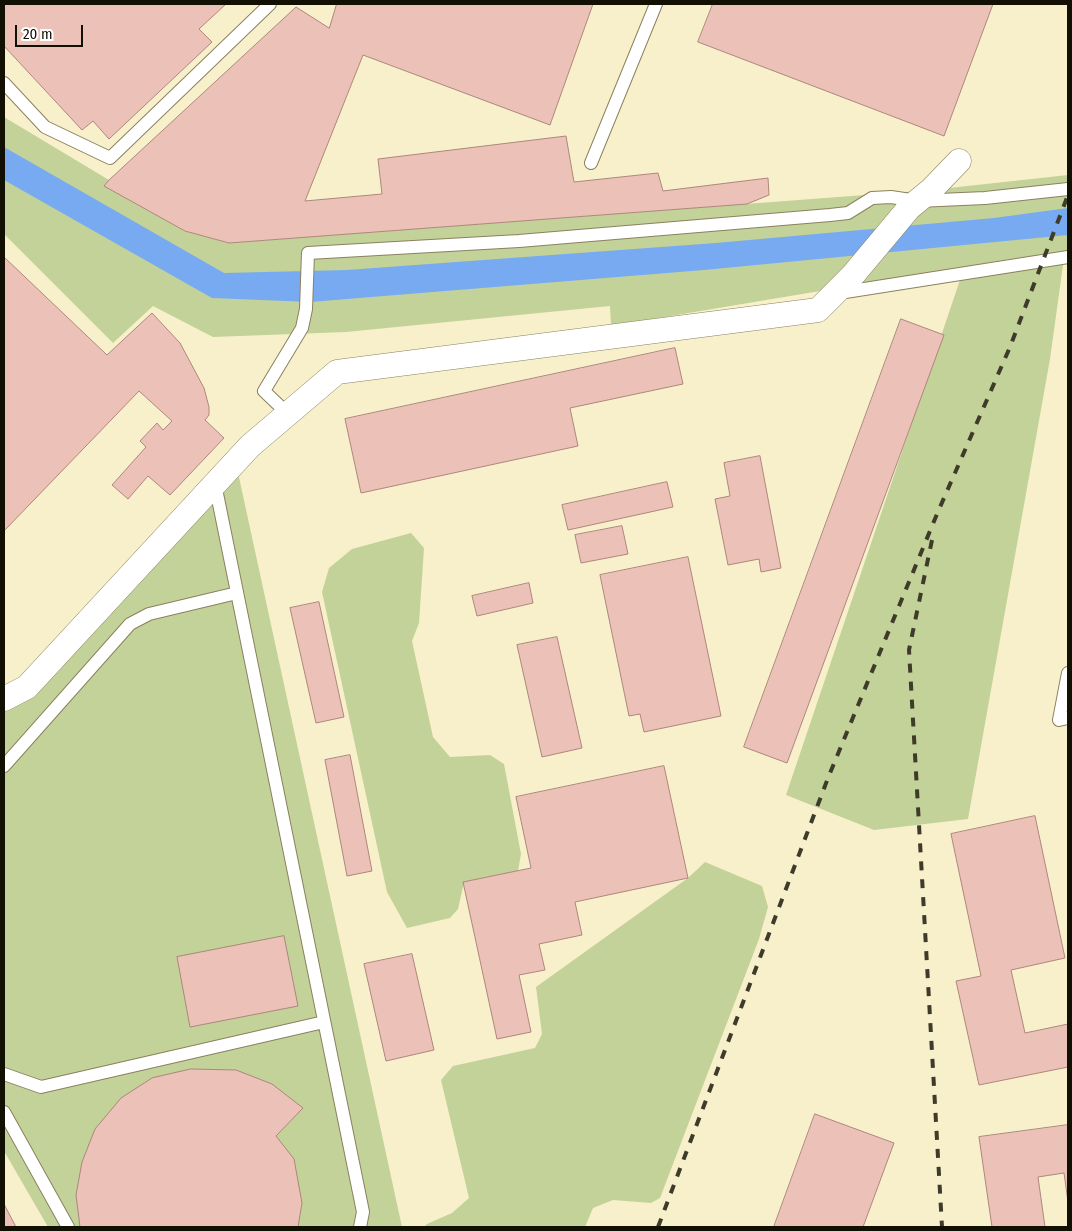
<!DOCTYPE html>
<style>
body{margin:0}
#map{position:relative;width:1072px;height:1231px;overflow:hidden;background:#f8f0ca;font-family:"Fira Sans Condensed",sans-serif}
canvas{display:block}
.frame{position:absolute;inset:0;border:5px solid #120f03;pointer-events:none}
.scale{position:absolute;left:15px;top:25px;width:68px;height:22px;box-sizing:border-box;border:2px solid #120f03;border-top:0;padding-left:6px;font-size:15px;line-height:18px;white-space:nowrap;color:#120f03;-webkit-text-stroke:4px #fff;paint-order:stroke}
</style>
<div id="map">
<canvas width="1072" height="1231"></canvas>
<div class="frame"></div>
<div class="scale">20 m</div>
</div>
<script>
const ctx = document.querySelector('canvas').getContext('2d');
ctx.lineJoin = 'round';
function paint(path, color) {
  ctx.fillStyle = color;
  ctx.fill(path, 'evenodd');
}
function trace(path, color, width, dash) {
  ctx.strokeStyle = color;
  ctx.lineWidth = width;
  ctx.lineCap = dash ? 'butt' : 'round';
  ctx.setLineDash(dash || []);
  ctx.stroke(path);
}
const green = new Path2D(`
 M4,117L109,180L105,186L185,231L229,243L931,190L1068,175V253L1011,259L611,326L610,306L346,332L213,337L153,306L113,343L4,234Z
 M1064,258L1050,359L968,819L874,830L786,795L962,274Z
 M235,459L402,1227H48L4,1151V699Z
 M411,533L424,548L419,623L412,641L433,737L450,757L490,755L504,764L521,854L518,871L464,882L458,909L450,918L407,928L387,892L322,592L329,568L352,549Z
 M705,862L762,886L768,907L759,939L660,1198L651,1203L613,1200L593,1208L585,1227H424L427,1224L452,1213L469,1198L441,1080L453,1066L535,1048L542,1034L536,987L688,878Z`);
const water = new Path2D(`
 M4,147L224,273L347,270L716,243L994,218L1068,208V235L704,270L310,302L212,298L4,180Z`);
const building = new Path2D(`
 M4,4H226L199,29L212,42L109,139L93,121L82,130L4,46Z
 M337,4H593L550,125L363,55L305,201L382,194L378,159L566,136L574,182L658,173L663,191L768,178L769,195L747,204L229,243L185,231L104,186L109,180L296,7L329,28Z
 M713,4H993L944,136L698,42Z
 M4,257L107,355L152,313L180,343L204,388L209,407V415L205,420L224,438L170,495L148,476L128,499L112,485L146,447L140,441L157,423L163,430L172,421L139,391L4,531Z
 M901,319L944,335L787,763L744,747Z
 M675,348L683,384L570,408L578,446L361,493L345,419Z
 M760,456L781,568L761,572L759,559L728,565L715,499L730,496L724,463Z
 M667,482L673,507L568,530L562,505Z
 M622,526L628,554L581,563L575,535Z
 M688,557L721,716L644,732L640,714L629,716L600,575Z
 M529,583L533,603L477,616L472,596Z
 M319,602L344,717L316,723L290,608Z
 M557,637L582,748L542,757L517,645Z
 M350,755L372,871L347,876L325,760Z
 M664,766L688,878L575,902L582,935L539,944L545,970L519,975L531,1032L497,1039L463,882L531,868L516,797Z
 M1035,816L1065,958L1011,970L1025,1033L1068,1024V1067L979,1085L956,981L981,976L951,834Z
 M284,936L298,1006L190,1027L177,957Z
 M412,954L434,1050L386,1061L364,964Z
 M191,1069L236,1070L272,1084L303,1108L276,1136L294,1159L302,1203L298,1227H80L76,1195L82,1162L95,1129L121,1098L152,1078Z
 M815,1114L894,1143L863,1227H774Z
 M1068,1125V1202L1064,1173L1038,1177L1045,1227H992L979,1137Z
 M4,1204L16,1227H4Z`);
const service = new Path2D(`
 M4,83L45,127L110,158L270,4
 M591,163L656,4
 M839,293L1068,257
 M288,414L264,391L302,328L306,309L308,253L519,241L830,215L848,213L872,198L891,197L917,201L985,198L1068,189
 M215,484L363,1212L360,1227
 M1068,673L1059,720L1068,718
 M4,766L130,624L149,614L237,593
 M4,1074L41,1087L324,1022
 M4,1112L68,1227`);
const minor = new Path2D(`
 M4,699L27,687L250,446L337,372L818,310L853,275L909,208L931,190L959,161`);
const rail = new Path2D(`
 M932,540L909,650L942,1227
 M658,1227L828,778L937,514L1010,347L1068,195`);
paint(green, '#c3d298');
paint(water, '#77aaf1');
paint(building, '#ecc2b8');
trace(building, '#ad867d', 1);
trace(service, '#8a815f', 14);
trace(minor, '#8a815f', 25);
trace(service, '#fff', 12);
trace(minor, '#fff', 24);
trace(rail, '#3f3b2a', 4, [9, 9]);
</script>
